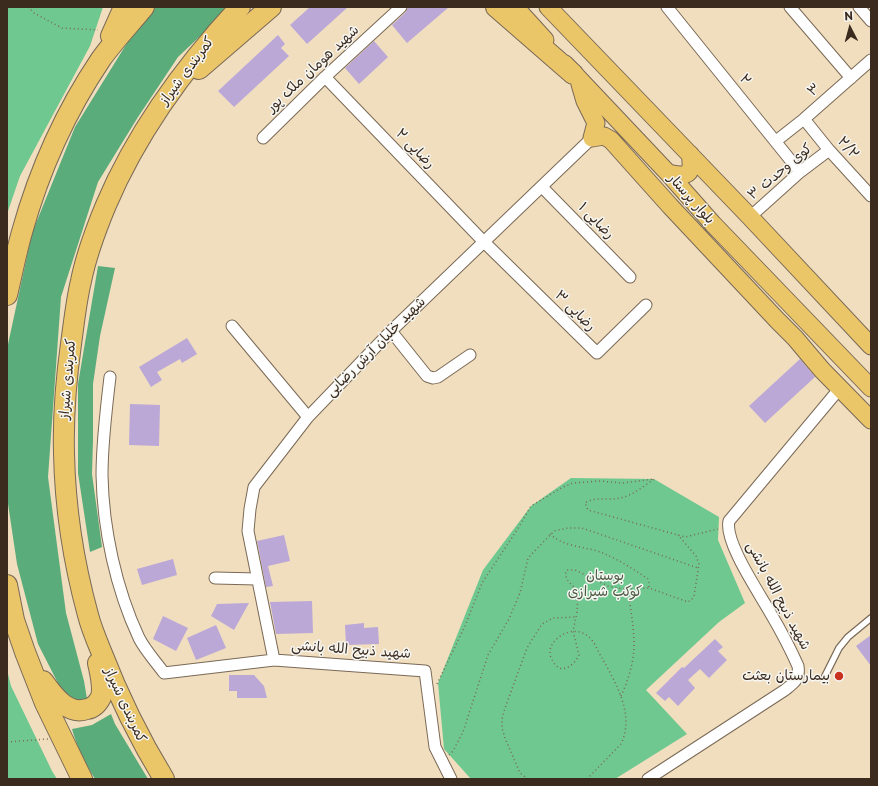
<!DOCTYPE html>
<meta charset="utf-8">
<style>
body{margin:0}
#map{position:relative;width:878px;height:786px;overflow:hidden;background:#f0debf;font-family:"Playpen Sans",sans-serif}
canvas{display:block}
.frame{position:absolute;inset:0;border:8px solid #3b2a1e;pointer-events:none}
.north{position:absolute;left:830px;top:8px;width:40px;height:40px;-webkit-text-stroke:3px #f6f6f2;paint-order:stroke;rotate:354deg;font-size:11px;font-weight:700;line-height:16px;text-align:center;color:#3b2a1e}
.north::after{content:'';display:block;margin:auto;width:14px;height:18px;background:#3b2a1e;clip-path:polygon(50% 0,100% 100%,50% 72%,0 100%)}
</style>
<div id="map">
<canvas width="878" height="786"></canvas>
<div class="frame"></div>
<div class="north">N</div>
</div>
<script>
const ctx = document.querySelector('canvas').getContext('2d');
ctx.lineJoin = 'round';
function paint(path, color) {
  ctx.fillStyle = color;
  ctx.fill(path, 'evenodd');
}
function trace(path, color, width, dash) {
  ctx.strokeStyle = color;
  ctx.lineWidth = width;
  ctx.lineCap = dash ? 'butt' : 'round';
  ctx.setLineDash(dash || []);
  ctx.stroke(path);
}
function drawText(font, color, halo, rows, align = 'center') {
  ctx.font = font + ' "Playpen Sans","Playpen Sans Arabic",sans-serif';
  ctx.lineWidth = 3;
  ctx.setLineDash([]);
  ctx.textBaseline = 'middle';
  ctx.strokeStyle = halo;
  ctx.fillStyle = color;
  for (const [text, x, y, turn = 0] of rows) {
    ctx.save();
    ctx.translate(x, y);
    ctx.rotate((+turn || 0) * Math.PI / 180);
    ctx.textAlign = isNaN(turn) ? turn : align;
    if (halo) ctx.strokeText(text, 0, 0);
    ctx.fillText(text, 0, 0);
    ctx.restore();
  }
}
const green = new Path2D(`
 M7,7H103L90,46L20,176L7,214Z
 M571,478L654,479L719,517L718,540L745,603L719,622L646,690L687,734L615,779H471L444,749L438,683L483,570L531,506Z
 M7,670L11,686L52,771L57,779H7Z`);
const forest = new Path2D(`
 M154,7H231L178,57L138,117L98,182L61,297L48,477L66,613L84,681L87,699L76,702L64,695L38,644L17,564L7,497V349L32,233L75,127L137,27Z
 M98,266L115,268L100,336L93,384V440L92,474L102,547L90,552L78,473V384Z
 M111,714L115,724L148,779H95C85,763 77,747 72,729L92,725Z`);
const building = new Path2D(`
 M310,7H348L307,44L290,25Z
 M408,7H449L407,43L392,25L406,12Z
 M278,35L285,44L281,48L289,56L234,107L218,91Z
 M374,41L388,57L359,84L345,68Z
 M187,338L197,354L182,363L180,359L157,372L162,380L151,387L139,367Z
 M800,359L815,377L765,423L749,406Z
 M130,404L160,405L159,446L129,445Z
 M284,535L290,561L268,566L273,586L266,587L257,541Z
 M173,559L177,575L142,585L137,569Z
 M312,601L313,633L276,634L270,602Z
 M249,603L234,630L211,616L217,604Z
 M163,616L188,628L176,651L153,639Z
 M364,623V628L378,627L379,644L346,645L345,625Z
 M216,625L226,648L196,660L187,638Z
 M871,635V666L856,646Z
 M715,639L723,647L718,651L727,660L709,678L700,669L688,680L695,688L678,706L669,697L665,701L656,693L682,667L684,668Z
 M229,675H254L264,686L267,698H237V691H229Z`);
const path = new Path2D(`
 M28,7L34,13L62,28L98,30
 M550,534C564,548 588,546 605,554C619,560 635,570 648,579L649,583V588
 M437,684L465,626L482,583L517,530L531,506L563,487L573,483L600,481L622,483L654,479C644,486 632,496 620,498C609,501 595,496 585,503L588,510L685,537L718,529
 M621,696C628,681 634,662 634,645C634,626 630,607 628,589
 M7,742L48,739
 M449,755L453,751L463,732L488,655L509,619L520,593L528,558L554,531L568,528H582L698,568
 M528,779L520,773L505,738L502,728V719L505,708L527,648L542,624L553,618L576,617
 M587,779L621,744C635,715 616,683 602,658C598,652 595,642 589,637C580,629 568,630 559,637C554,641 550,646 550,652C550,655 551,659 553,661C560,676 574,666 579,655L573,631L577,612L578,591C572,585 562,578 567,570H575L608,586L623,589L649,588L688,602L692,599L694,596L699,564L696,556L678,535`);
const lane = new Path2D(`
 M824,678L839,648L848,637L871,618`);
const street = new Path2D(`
 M667,7L800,172
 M790,7L851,78
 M859,7L871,21
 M325,77L483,241L597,353L646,305
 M804,119L829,150L871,196
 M263,138L325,77L401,7
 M776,141L804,119L871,60
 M542,187L630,277
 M750,217L800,172L829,150
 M232,326L308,417
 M391,331L427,376L433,378L438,377L470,355
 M110,377C106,410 102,443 102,475C103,529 116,589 139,638C145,650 156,662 164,673L274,660L425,671L435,747L451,779
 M215,578L257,579
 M274,660L248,531L250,509L254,487L308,417L391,331L592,138
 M648,779L785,690C795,682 800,679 798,666C790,648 781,631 771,614C760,594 724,542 729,521L840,388`);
const primary = new Path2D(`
 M515,7L545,40
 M548,7L750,217L871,346
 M565,64L668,173L713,224L871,388
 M580,84L585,101L596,123L592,138
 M592,138L604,136L611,140L670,206L777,320L795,338L822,370L871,420
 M668,173C687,178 694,175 690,154`);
const highway = new Path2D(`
 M496,7L573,74
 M111,36L124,7
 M199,69L271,7
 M7,295C12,274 16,253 22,232C39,171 66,111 101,59C114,41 130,24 144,7
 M7,585L14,620L25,652L45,703L82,779
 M43,681C53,695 68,716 87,709C93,708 98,703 101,697C104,687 100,673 98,663
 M164,779C139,738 118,695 101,651C96,639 91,627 88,615C74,564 65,505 64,453C63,416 66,380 71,344C74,323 76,302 81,281C86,256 96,229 106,205C137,132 186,65 240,7`);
const markers = [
 [839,676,5,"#c8321e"]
];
const streetNames = [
 ["شهید هومان ملک پور",313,69,-43],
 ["کمربندی شیراز",187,71,-53],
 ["۲",745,80,51],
 ["۳",814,90,-41],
 ["۲/۲",848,148,48],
 ["رضایی ۲",415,149,46],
 ["کوی وحدت ۳",780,172,-40],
 ["بلوار پرستار",691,199,48],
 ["رضایی ۱",596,221,46],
 ["رضایی ۳",575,311,45],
 ["شهید خلبان آرش رضایی",376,347,-45],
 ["کمربندی شیراز",68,379,-85],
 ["شهید ذبیح الله بانشی",778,596,62],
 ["شهید ذبیح الله بانشی",351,650,4],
 ["کمربندی شیراز",125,705,65]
];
const parkNames = [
 ["بوستان",605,576],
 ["کوکب شیرازی",605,592]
];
const poiNames = [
 ["بیمارستان بعثت",830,676]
];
paint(green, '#6ec890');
paint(forest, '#5aac7a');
paint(building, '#bba8d7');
trace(lane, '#7a6956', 8);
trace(street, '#7a6956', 13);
trace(primary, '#7a6956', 19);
trace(highway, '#7a6956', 22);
trace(path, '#7a6956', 1.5, [1, 3]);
trace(lane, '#fff', 5.5);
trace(street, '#fff', 11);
trace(primary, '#ebc669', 17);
trace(highway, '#ebc669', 20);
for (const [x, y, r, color] of markers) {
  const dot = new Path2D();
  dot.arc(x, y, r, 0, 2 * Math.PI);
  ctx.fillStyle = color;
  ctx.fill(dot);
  trace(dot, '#f6f6f2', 1.5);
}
drawText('14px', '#3b2a1e', '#f6f6f2', streetNames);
drawText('14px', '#4a5940', '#f6f6f2', parkNames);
drawText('14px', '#3b2a1e', '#f6f6f2', poiNames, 'right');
</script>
